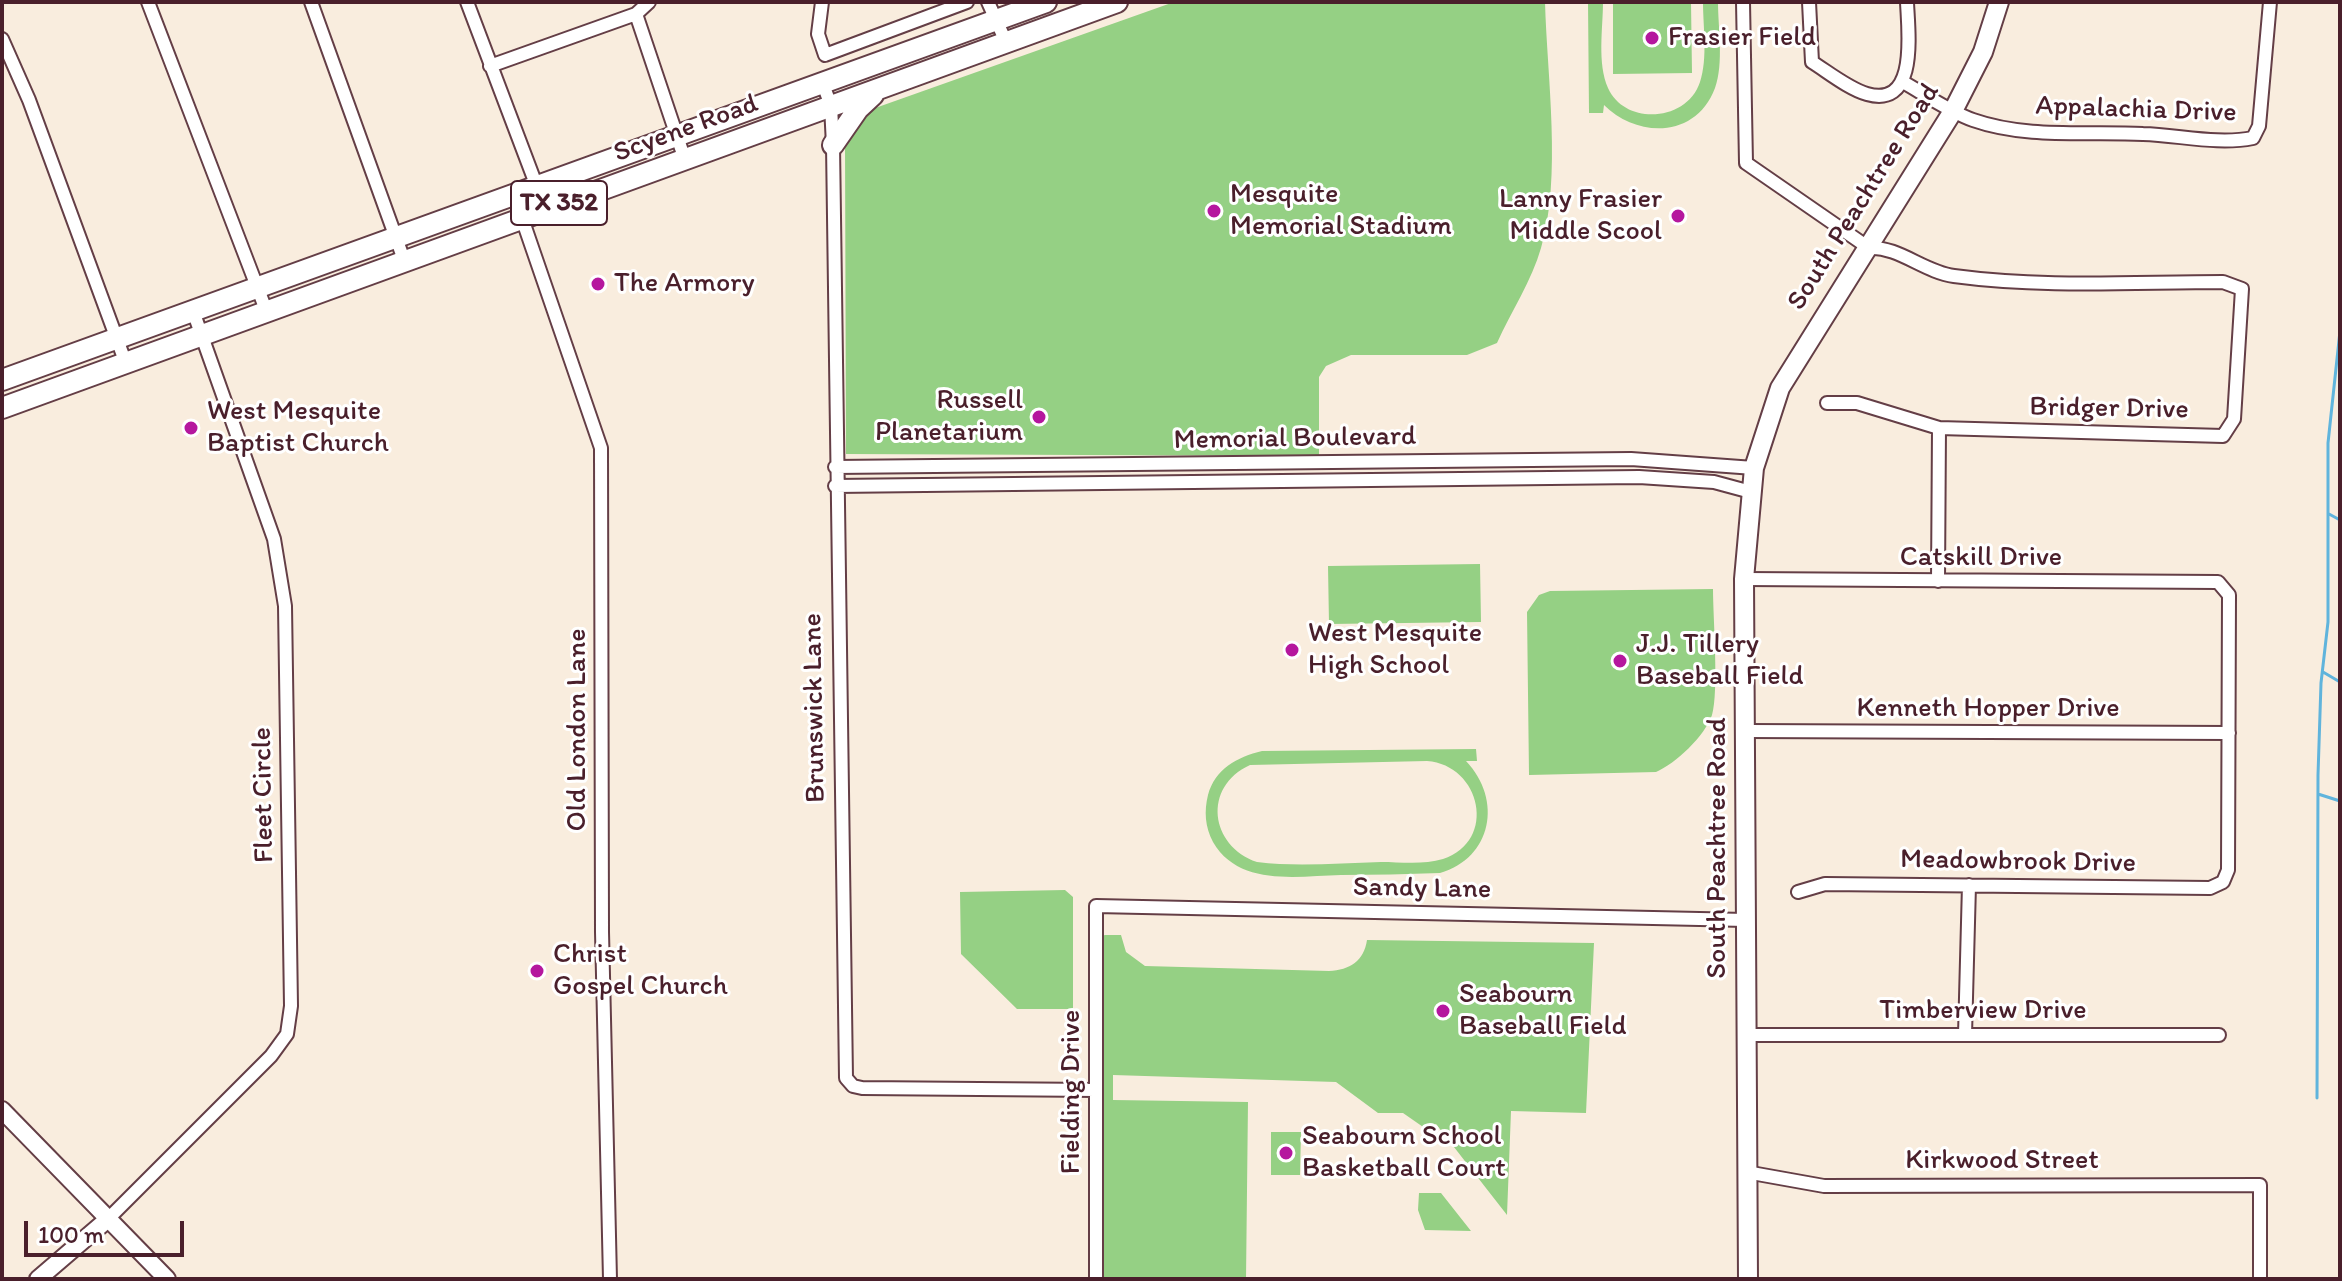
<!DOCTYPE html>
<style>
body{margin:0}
#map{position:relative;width:2342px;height:1281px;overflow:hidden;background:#f9edde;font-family:Itim,sans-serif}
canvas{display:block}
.frame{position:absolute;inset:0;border:4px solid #4a1f2b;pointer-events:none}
.scale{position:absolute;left:24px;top:1221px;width:160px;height:36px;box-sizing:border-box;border:4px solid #4a1f2b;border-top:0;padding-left:10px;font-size:24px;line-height:28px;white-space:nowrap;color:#4a1f2b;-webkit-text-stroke:6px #fff;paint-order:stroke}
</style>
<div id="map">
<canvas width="2342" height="1281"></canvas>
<div class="frame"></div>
<div class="scale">100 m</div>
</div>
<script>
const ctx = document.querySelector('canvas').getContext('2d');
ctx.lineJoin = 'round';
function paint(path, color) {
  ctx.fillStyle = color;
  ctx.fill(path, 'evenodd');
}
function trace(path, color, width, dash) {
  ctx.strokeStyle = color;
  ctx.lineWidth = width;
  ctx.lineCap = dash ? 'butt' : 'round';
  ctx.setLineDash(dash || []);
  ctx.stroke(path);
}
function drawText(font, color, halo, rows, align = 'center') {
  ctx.font = font + ' Itim,sans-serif';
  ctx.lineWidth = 6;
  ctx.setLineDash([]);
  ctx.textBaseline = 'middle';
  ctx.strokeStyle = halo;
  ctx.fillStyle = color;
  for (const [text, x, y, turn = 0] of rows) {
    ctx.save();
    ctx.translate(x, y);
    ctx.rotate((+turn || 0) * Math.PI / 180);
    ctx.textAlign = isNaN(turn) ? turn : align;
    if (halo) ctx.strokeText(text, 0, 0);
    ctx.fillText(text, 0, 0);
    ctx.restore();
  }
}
const green = new Path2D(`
 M1174,2H1545C1547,76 1562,178 1541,248C1532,280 1511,312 1497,343L1467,355H1351L1326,366L1319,377V456L846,454L845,140L864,112Z
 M1588,2H1603C1603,28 1597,63 1608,88C1625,126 1687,122 1700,82C1708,58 1703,27 1703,2H1718C1718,28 1724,63 1715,88C1696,139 1637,138 1604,105L1603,113H1589Z
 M1613,2H1691L1692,73L1613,74Z
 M1480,564L1481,622L1329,624L1328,566Z
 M1713,589C1713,618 1719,691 1712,715C1705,736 1675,764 1656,772L1529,775L1527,612L1539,595L1550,591Z
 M1476,749L1477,761H1466C1503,800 1492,858 1440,873C1407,874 1374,875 1341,875C1297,876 1239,887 1213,842C1205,827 1204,811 1208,795C1215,769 1237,757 1262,751ZM1427,761C1481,765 1498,841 1443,859C1424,865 1400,862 1381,862C1340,863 1297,867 1257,862C1210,846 1202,787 1250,765Z
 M1065,890L1073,897V1009H1017L961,954L960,892Z
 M1105,935H1121L1126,952L1145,966L1329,971C1350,970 1364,961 1367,940L1594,943L1586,1113L1511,1111L1507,1215L1436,1124L1426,1129L1403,1113H1378L1336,1082L1113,1075V1100L1248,1102L1246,1279H1099L1102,936Z
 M1271,1132H1301L1300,1175H1271Z
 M1419,1193H1441L1471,1231L1425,1230L1418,1210Z`);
const stream = new Path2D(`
 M2329,514L2340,520
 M2323,672L2340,682
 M2318,794L2340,801
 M2317,1098L2318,775L2321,683L2328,622V443L2340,331`);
const minor = new Path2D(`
 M148,2L266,310
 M311,2L404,260
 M467,2L545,208
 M822,2L818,34L825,55L967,2
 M988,2L1006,42
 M1743,2L1746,163L1869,248C1898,246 1924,272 1954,276C2043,288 2134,282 2223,282L2242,289L2234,419L2223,436L1939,428L1857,403H1827
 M1809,2L1812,62C1828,72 1849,89 1867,94C1919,109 1908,30 1907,2
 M636,14L685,160
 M2,39L29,100L125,361
 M490,66L636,14L649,2
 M1903,82C1926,95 1948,111 1973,120C2027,139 2087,131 2143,134C2179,135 2217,145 2253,138L2259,126L2270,2
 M823,84L831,106L833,145L846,1078L853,1086L862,1088L1096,1090
 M514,195L601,448L602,932L610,1279
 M835,467L1631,459L1754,468
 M835,486L1639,477L1714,482L1751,492
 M1744,579L2218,582L2229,595L2228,870L2223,882L2210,888L1825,884L1798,892
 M1938,581L1939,428
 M1747,731L2229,733
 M1747,1035H2219
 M1965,1035L1969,885
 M1746,1172L1824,1186L2260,1185V1279
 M108,1219L271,1056L287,1034L291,1006L285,606L274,539L193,311
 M1096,1279V906L1746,920`);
const tertiary = new Path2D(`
 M2,1110L167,1279
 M38,1279L108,1219`);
const secondary = new Path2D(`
 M1748,1279L1744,579L1754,468L1780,388L1953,111L1983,52L1999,2`);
const primary = new Path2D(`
 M833,145L858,109L873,95
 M2,380L1046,2
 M2,408L1117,2`);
const markers = [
 [1652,38,8,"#b5179e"],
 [1214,211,8,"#b5179e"],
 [1678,216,8,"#b5179e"],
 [598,284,8,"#b5179e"],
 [1039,417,8,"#b5179e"],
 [191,428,8,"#b5179e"],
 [1292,650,8,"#b5179e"],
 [1620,661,8,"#b5179e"],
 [537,971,8,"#b5179e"],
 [1443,1011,8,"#b5179e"],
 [1286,1153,8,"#b5179e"]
];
const shields = [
 [559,203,96]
];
const shieldNames = [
 ["TX 352",559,203]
];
const poiNames = [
 ["Frasier Field",1668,38],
 ["Mesquite",1230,195],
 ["Memorial Stadium",1230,227],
 ["Lanny Frasier",1662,200,"right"],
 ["Middle Scool",1662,232,"right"],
 ["The Armory",614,284],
 ["Russell",1023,401,"right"],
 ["Planetarium",1023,433,"right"],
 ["West Mesquite",207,412],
 ["Baptist Church",207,444],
 ["West Mesquite",1308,634],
 ["High School",1308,666],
 ["J.J. Tillery",1636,645],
 ["Baseball Field",1636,677],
 ["Christ",553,955],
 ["Gospel Church",553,987],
 ["Seabourn",1459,995],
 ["Baseball Field",1459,1027],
 ["Seabourn School",1302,1137],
 ["Basketball Court",1302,1169]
];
const streetNames = [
 ["Appalachia Drive",2136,110,2],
 ["Scyene Road",686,129,-20],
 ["South Peachtree Road",1864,197,-58],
 ["Bridger Drive",2109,409,1],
 ["Memorial Boulevard",1295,439,-1],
 ["Catskill Drive",1981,558],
 ["Brunswick Lane",815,708,-91],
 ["Kenneth Hopper Drive",1988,709],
 ["Old London Lane",578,730,-90],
 ["Fleet Circle",264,795,-91],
 ["South Peachtree Road",1718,848,-90],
 ["Meadowbrook Drive",2018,862,1],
 ["Sandy Lane",1422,889,1],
 ["Timberview Drive",1983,1011],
 ["Fielding Drive",1072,1092,-90],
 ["Kirkwood Street",2002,1161]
];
paint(green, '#95d084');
trace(stream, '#60b4dc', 3);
trace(minor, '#643e46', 16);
trace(tertiary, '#643e46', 20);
trace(secondary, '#643e46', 22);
trace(primary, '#643e46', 24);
trace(minor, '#fff', 12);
trace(tertiary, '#fff', 16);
trace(secondary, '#fff', 18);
trace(primary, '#fff', 20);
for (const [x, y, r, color] of markers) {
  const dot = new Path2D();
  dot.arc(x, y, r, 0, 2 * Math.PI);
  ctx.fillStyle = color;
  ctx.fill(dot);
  trace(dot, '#fff', 3);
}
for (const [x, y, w] of shields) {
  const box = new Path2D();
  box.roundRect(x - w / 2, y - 22, w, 44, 6);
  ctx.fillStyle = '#fff';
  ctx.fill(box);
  trace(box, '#4a1f2b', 2);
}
drawText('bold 26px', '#4a1f2b', null, shieldNames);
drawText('28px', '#4a1f2b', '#fff', poiNames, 'left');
drawText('28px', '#4a1f2b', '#fff', streetNames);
</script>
